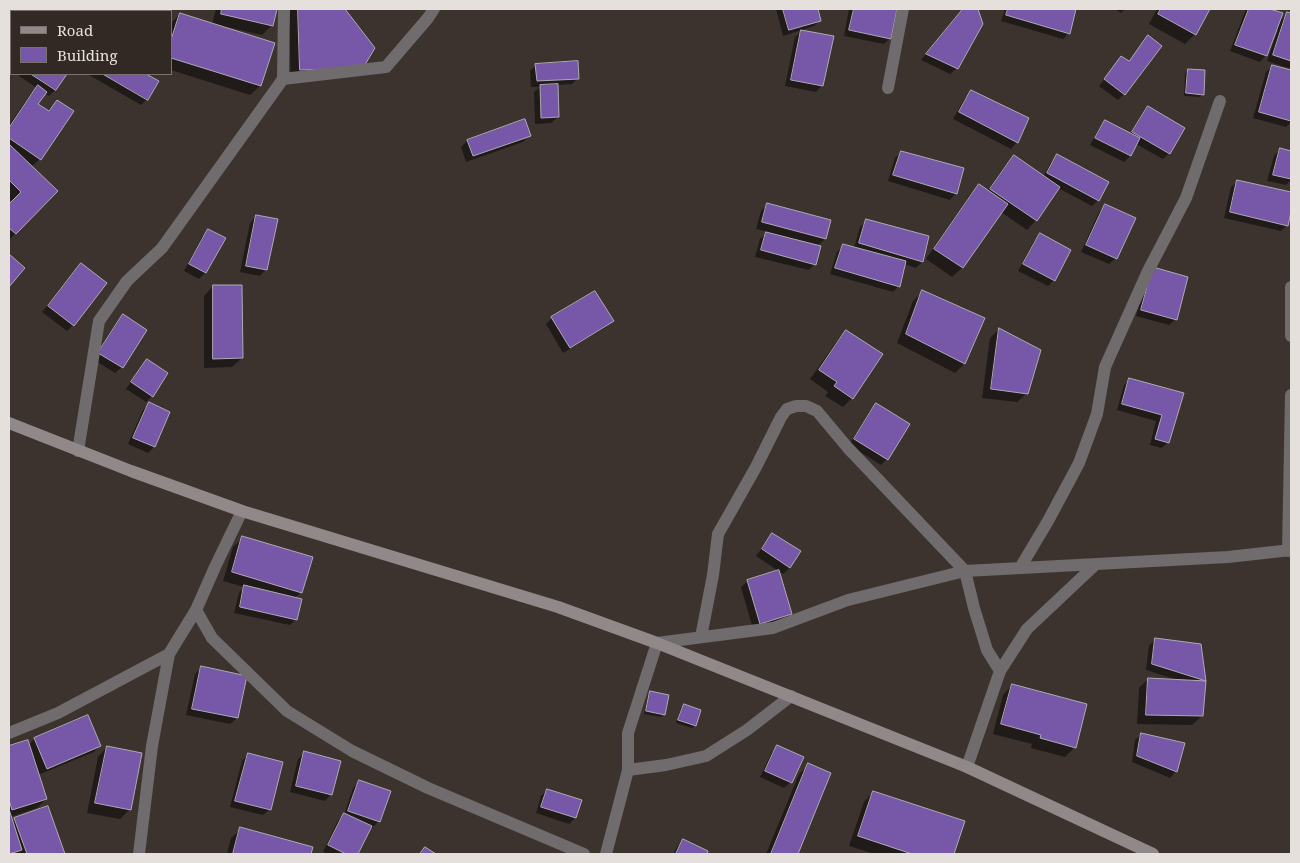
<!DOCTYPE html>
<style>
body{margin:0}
#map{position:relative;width:1300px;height:863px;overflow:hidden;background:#3c332e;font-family:"Noto Serif",serif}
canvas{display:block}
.frame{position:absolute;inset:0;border:10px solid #e6e0dd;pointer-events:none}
.legend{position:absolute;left:10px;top:10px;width:162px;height:65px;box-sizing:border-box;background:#322924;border:1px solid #7a726e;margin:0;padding:6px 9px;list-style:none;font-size:15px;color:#e6e0dd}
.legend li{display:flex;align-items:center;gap:10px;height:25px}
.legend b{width:25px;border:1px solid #7a726e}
</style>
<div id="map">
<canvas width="1300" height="863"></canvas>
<div class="frame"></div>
<ul class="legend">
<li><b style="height:6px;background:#91888a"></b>Road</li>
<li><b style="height:14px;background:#7657a8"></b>Building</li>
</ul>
</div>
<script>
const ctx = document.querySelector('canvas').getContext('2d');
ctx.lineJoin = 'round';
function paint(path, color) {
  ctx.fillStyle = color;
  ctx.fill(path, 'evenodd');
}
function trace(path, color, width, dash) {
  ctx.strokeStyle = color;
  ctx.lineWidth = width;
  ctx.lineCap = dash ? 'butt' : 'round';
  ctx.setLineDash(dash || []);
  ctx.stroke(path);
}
const shadow = new Path2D(`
 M9,9H74L73,11H11V18L9,17Z
 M216,9H275L271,26L262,35L227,27L226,29L273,44L260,86L250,95L171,70V23L180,14L212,24Z
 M288,9H344L373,49L291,79Z
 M776,9H817L820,20L814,26L783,36Z
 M849,9H896L890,38L884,44L844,36Z
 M963,9H976L982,24L957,68L950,74L921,60Z
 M1005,9H1075L1069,33L1063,39L1001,21Z
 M1115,9H1125L1121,13Z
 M1157,9H1208L1195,34L1185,44L1149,24Z
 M1246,9H1268L1278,23L1288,13L1291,15V69L1267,61L1278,30L1276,29L1266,55L1260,62L1230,51Z
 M802,31L822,85L816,92L785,86L795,37Z
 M1148,37L1124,94L1118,100L1099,86L1122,57L1128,62Z
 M536,65L578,78L572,84L557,85L558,117L551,123L535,124L534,92L540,87H531L530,71Z
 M1272,66L1291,72V122L1286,127L1253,118L1266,72Z
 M1188,70L1203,94L1200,97L1184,96L1185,73Z
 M21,74H66L55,90L49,96L45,93L37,104L47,111L57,101L40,159L31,167L56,191L9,240V206L12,202L9,199V125L29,96L37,88L19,76Z
 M90,74H144L157,81L147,99L141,105L89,75Z
 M971,92L1017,142L1011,149L953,119L965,98Z
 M1148,107L1169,153L1163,159L1136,144L1130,156L1124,162L1090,145L1099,128L1105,122L1130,134L1142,114Z
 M524,121L529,135L523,142L466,162L461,147L467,141Z
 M1280,149L1291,152V180L1286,185L1267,181L1274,156Z
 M901,152L956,193L950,200L888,181L895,158Z
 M1057,156L1098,200L1092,206L1058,188L1036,220L1027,230L1001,212L962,268L952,277L926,259L970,195L980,186L987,191L1005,166L1014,157L1043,177L1051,162Z
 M1238,181L1291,193V207L1287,225L1281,231L1224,218L1231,187Z
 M767,205L825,239L817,246L815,264L809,270L755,257L760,239L768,232L756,229L761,211Z
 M1106,205L1116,258L1109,264L1081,252L1099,212Z
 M256,216L266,269L260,276L240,272L250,223Z
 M867,221L922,262L916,268L904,264L899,286L893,292L830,274L837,252L844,245L854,248L860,227Z
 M209,230L205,273L199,279L184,271L202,237Z
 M1040,235L1054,280L1048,286L1018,271L1034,241Z
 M75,271L73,325L67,331L42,312Z
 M1147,275L1176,319L1169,325L1136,316Z
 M213,286L242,358L232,367L204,368V296Z
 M922,292L983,318L964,364L955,373L897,343L913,301Z
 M123,316L146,330L122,367L115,373L93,359L117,322Z
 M552,318L612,321L606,327L563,353L546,324Z
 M999,329L1027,393L1017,402L982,398L990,338Z
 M846,331L852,398L843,407L825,396L828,392L810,379L837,341Z
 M147,361L152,396L146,402L126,389L141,367Z
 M1130,379L1182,394L1168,442L1162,448L1150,445L1156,421L1117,410L1124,385Z
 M149,404L169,412L154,447L148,453L128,444L143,410Z
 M876,405L887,459L881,465L849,445L870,411Z
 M773,534L790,568L783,574L756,556Z
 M243,538L301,592L295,598L296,619L290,625L234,613L239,593L244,587L223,581L233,547Z
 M748,581L790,614L784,620L753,629L741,587Z
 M1155,639L1200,645L1205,681L1202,716L1192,725L1137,724L1139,688L1148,679L1177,680L1146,670L1149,646Z
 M201,668L245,677L237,718L230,724L186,715L195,674Z
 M1012,685L1075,747L1065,757L1031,748L1032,744L993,734L1003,695Z
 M651,692L664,714L661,717L644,714L648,695Z
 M684,705L700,711L695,726L692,728L676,723L681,708Z
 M87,717L100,745L94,752L38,775L46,799L37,808L10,817L12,823L15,819L48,808L63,854H9V748L28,742L29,745L34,739Z
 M1142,734L1176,771L1170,778L1132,762L1135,740Z
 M778,746L791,782L784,788L760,777L772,752Z
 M107,747L141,754L129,810L120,819L87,813L98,757Z
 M305,752L331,794L325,801L290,792L298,759Z
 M248,754L270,809L263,815L230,807L242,761Z
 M809,765L830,774L797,854H766L799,774Z
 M360,781L379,821L372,828L371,827L357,854H328L323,852L338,820L344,815L353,788Z
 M547,790L575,818L569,824L536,813L541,796Z
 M873,792L963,822L953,854H875L849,846L864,802Z
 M241,829L311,847L309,854H227L231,838Z
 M683,841L706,851L705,854H673L677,847Z`);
const building = new Path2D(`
 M9,9H75V11H15Z
 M222,9H277L273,26L221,14Z
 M298,9H345L375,48L363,68L300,70Z
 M783,9H818L821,21L789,30Z
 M854,9H897L891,39L849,30Z
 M963,9H978L983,24L958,69L926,54Z
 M1008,9H1076L1070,34L1006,15Z
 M1161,9H1210L1196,35L1158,14Z
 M1249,9H1270L1283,13L1267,56L1235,45Z
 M1287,12L1291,13V61L1273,55Z
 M180,13L275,43L261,86L171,58V40Z
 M801,30L834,36L823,86L791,80Z
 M1148,35L1162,46L1125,95L1104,79L1121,56L1129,61Z
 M578,61L579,79L537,81L535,64Z
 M1272,65L1291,70V121L1259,112Z
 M1188,69L1205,70L1204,95L1186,93Z
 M31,74H67L56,90Z
 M103,74H146L159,81L148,100Z
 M558,84L559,117L541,118L540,85Z
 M38,85L47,92L38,104L49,111L57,100L74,111L41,160L9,138V128Z
 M971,90L1029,118L1018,143L959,112Z
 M1148,106L1185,128L1170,154L1132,132Z
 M525,119L531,136L473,156L467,140Z
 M1105,120L1140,138L1131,156L1095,138Z
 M10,145L58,191L16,234L9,228V204L21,192L9,180V147Z
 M1280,148L1291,151V179L1273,175Z
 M901,151L964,168L957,194L893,175Z
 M1057,154L1109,182L1099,201L1047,173Z
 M1014,155L1060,187L1037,221L990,189Z
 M1237,180L1291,192V212L1288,226L1230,212Z
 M979,184L1008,204L963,268L934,249Z
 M767,203L831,220L826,239L762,222Z
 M1105,204L1136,218L1117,259L1086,245Z
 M256,215L278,219L267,270L246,266Z
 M866,219L929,236L923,262L859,243Z
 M208,229L226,238L206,273L189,264Z
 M766,232L821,246L816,265L761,250Z
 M1040,233L1071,250L1055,281L1023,264Z
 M843,244L906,261L900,287L835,268Z
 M9,254L25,268L9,287Z
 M81,263L107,283L74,326L48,306Z
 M1153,267L1188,277L1177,320L1141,310Z
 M213,285H242L243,358L213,359Z
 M922,290L985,318L965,364L906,334Z
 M595,291L614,321L570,348L551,317Z
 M123,314L147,330L123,368L98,353Z
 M999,328L1041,350L1028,394L991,389Z
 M846,330L883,354L853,399L834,386L837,382L819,370Z
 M147,359L168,373L153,397L131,382Z
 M1129,378L1184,393L1169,443L1155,439L1162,415L1122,404Z
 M149,402L170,412L155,447L133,438Z
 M876,403L910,424L888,460L854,439Z
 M772,533L801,551L790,568L762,549Z
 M242,536L313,557L302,593L232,572Z
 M779,570L792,614L760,624L747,580Z
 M244,585L302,599L297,620L240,607Z
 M1155,638L1201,644L1206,681L1152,664Z
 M201,666L247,676L238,718L192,709Z
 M1148,678L1206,681L1203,716L1146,715Z
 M1012,684L1087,704L1076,748L1040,738L1041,735L1001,724Z
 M650,691L669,695L665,715L646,711Z
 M684,704L701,710L696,726L678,720Z
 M88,715L101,746L47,769L34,738Z
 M1141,733L1185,743L1177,772L1137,756Z
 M28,740L47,799L12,810L9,800V746Z
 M777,745L804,757L792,783L765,771Z
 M107,746L142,753L131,810L95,803Z
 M304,751L341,761L332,795L296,786Z
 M248,753L283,762L271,810L235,801Z
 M808,763L831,773L798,854H771Z
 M359,780L391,791L380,822L348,811Z
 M547,789L582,800L576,818L541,807Z
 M873,791L965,821L954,854H912L858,836Z
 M48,806L65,854H27L14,818Z
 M9,809L22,850L9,854Z
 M344,813L372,826L358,854H346L328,845Z
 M240,827L313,847L311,854H233Z
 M683,839L708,851L707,854H676Z
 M425,847L436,854H420Z`);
const minor = new Path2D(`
 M283,79L386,67L428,18L434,9
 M888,88L903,9
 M1291,287V336
 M78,451L99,321L127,281L162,248L283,79L284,9
 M1288,551L1291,395
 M1020,568L1048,521L1079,463L1097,414L1105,367L1148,271L1186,198L1220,101
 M196,610L212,638L287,711L352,751L428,788L584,854
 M701,637L713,575L718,534L756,467L781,417L787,409L796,406H806L817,411L848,448L965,571L974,608L987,650L1000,671
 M9,733L58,713L169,654
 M967,767L1000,671L1027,629L1095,565
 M628,770L666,765L706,756L747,730L791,696
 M139,854L152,746L169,654L196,610L215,567L242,511
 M606,854L628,770V733L657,643L773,628L848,600L965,571L1228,557L1291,550`);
const secondary = new Path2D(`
 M9,423L131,471L242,511L558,607L657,643L967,767L1153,854`);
paint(shadow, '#0007');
paint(building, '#7657a8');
trace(building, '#adaab5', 1);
trace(minor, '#706b6c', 12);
trace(secondary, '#91888a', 12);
</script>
